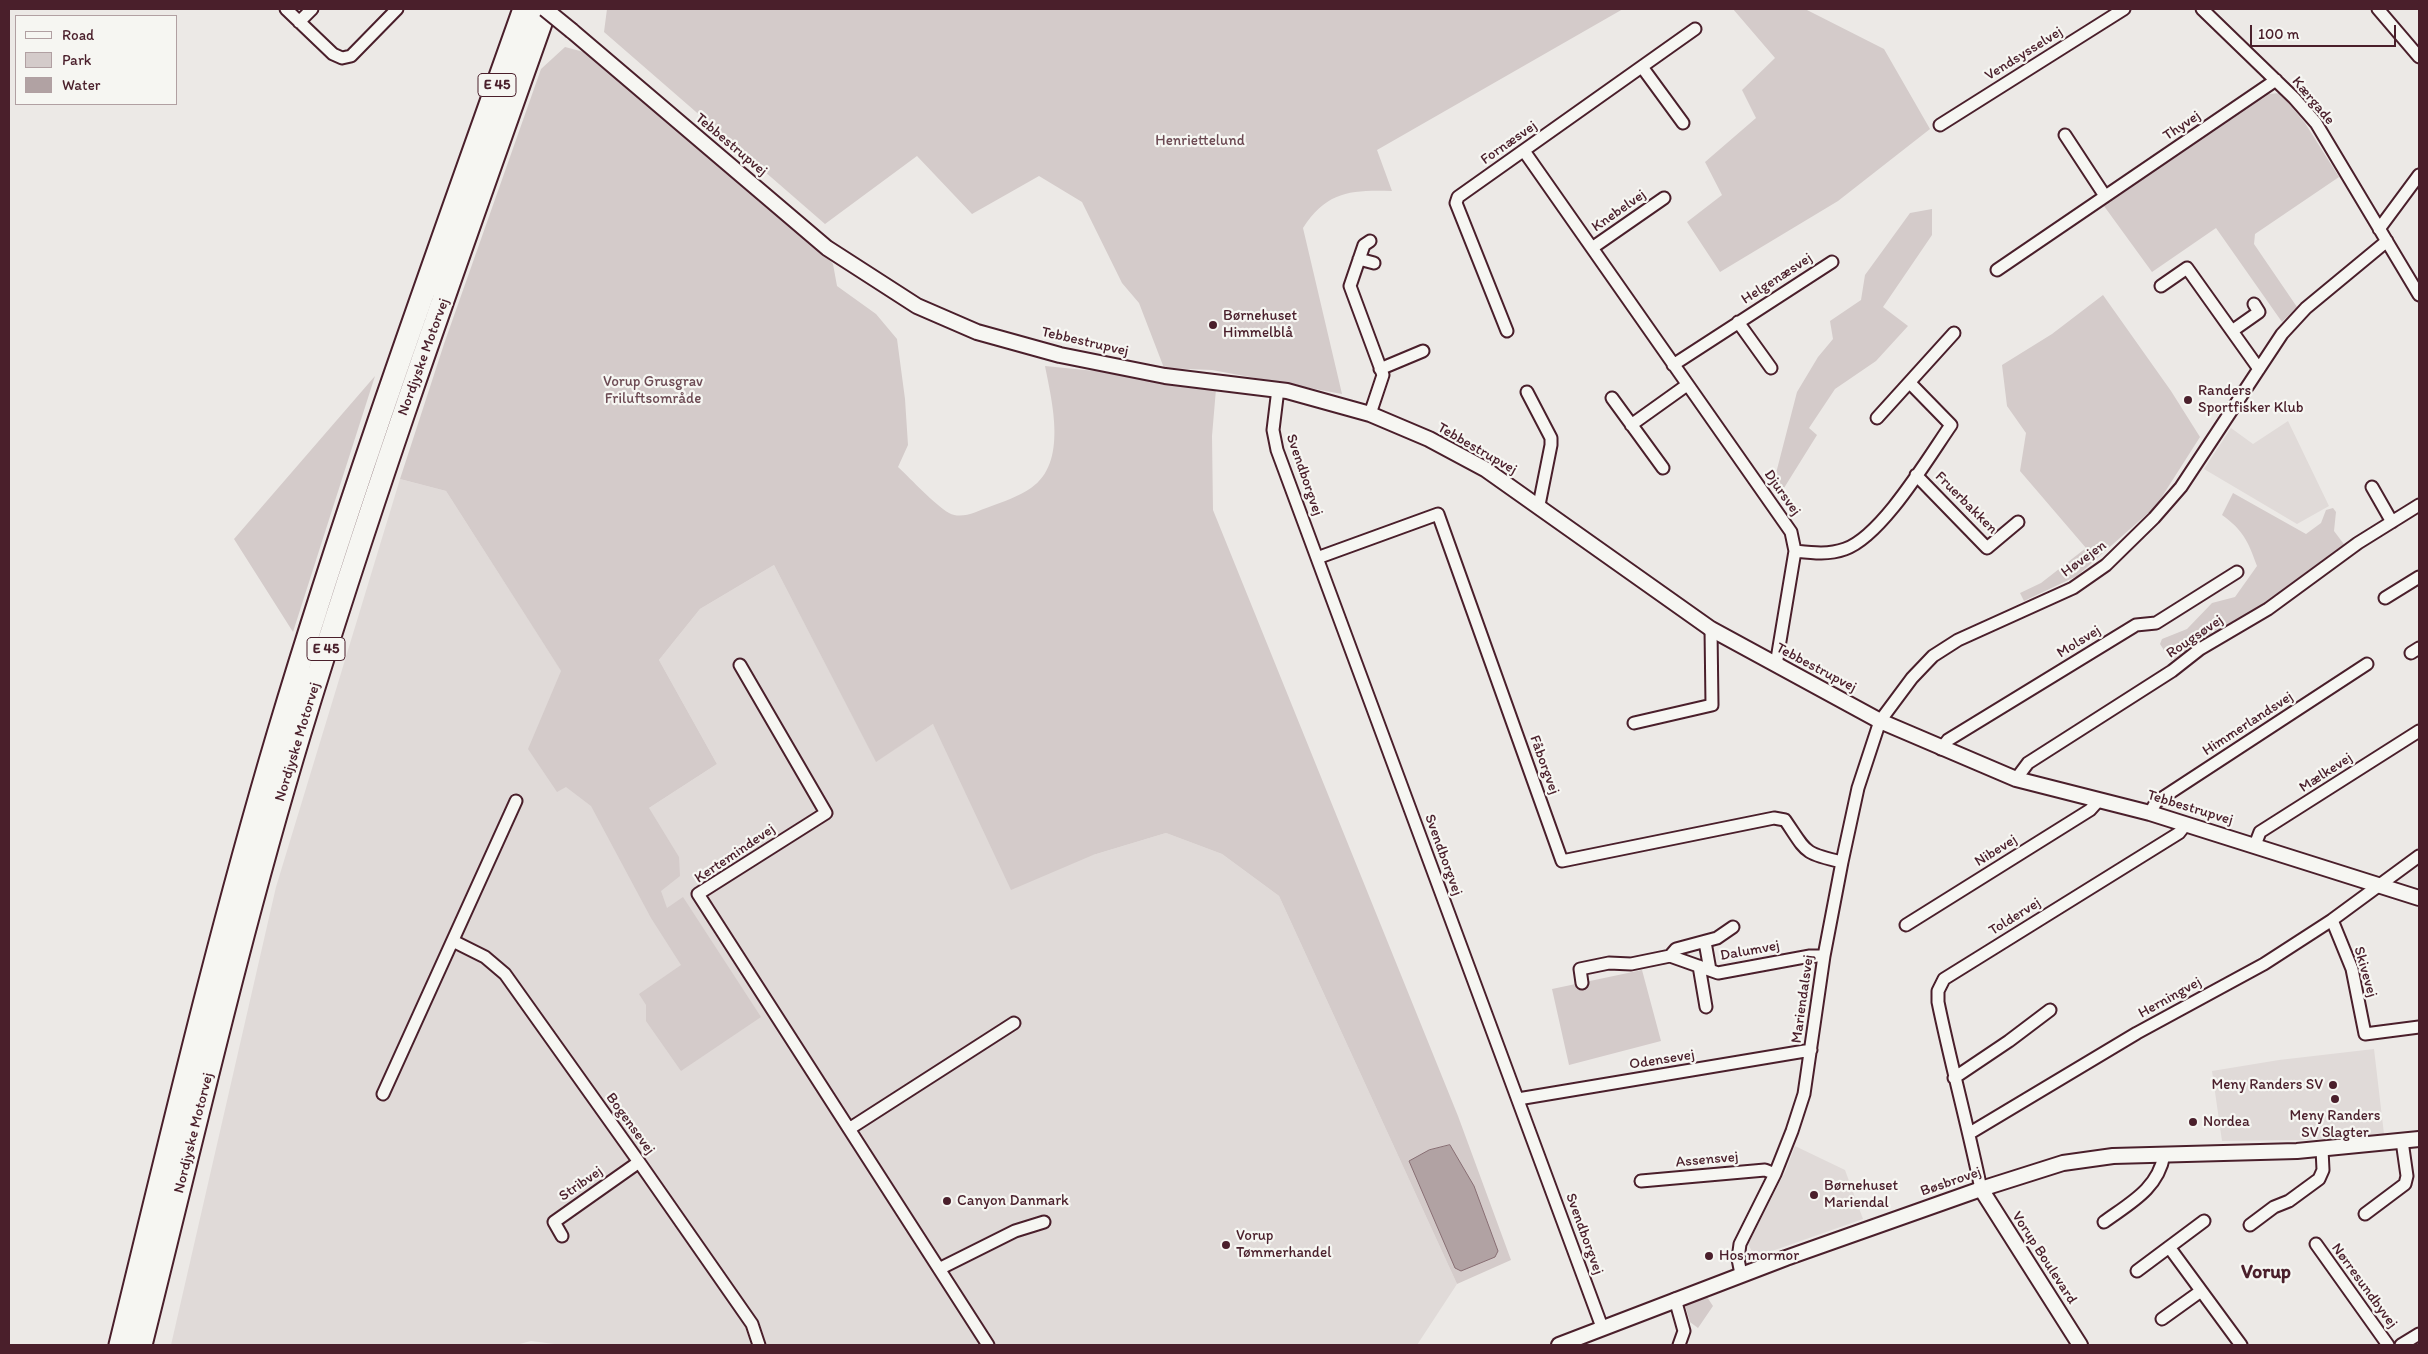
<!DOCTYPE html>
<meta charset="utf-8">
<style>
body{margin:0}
#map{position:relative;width:2428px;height:1354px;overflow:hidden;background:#ece9e6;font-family:Itim,sans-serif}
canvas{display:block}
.frame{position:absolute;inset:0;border:10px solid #4a1f2b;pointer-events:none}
.legend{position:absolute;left:15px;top:15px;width:162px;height:90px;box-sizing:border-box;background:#f6f6f2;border:1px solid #b1a0a2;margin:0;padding:6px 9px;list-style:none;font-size:15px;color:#4a1f2b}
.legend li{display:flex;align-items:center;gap:10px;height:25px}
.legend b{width:25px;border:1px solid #b1a0a2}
.scale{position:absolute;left:2250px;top:25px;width:146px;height:22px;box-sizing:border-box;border:2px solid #4a1f2b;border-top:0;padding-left:6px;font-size:15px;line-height:18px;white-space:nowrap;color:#4a1f2b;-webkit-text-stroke:4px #f6f6f2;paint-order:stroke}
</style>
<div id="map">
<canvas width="2428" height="1354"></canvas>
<div class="frame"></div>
<ul class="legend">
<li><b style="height:6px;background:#f6f6f2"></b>Road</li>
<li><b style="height:14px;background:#d4cbca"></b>Park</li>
<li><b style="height:14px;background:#b1a2a3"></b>Water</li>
</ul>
<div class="scale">100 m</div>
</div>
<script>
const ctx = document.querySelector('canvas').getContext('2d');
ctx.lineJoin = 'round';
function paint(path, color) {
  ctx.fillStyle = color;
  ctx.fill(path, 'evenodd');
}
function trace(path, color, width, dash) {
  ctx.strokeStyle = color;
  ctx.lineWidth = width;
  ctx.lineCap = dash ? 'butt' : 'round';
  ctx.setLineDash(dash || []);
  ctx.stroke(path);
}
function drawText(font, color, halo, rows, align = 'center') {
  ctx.font = font + ' Itim,sans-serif';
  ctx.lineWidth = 4.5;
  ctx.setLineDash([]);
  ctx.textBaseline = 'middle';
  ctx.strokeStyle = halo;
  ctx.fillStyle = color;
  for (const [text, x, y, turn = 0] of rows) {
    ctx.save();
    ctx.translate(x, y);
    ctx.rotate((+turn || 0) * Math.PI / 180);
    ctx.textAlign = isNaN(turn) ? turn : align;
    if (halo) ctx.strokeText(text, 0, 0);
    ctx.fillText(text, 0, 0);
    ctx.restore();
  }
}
const built = new Path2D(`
 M2288,421L2329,506L2297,524L2204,469L2231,428L2253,444Z
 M400,479L446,491L649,808L717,764L659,660L700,609L774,565L876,761L933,724L1093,855L1166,833L1222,854L1279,896L1457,1284L1417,1345H562L531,1341L516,1345H171L276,887Z
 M2374,1049L2384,1134L2304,1140L2222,1141L2212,1071L2279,1060Z
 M1795,1146L1845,1170L1863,1219L1755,1257L1748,1244L1786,1170Z`);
const green = new Path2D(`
 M607,9H1623L1377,150L1392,191C1351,190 1327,191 1303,228L1342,394L1212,370L1164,368L1139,303L1122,283L1082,202L1039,176L972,214L917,156L825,224L604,32Z
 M1733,9H1805L1884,49L1930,129L1838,201L1720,272L1687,222L1722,195L1705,162L1756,118L1742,90L1775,58Z
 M565,47L584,52L813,243L833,264L837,286L876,314L897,339L905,399L908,445L898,467C912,480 934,504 949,513C962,520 977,511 989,507C1003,502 1019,496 1031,488C1068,463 1052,402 1045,366L1115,373L1216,389L1212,436L1213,510L1458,1116L1511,1260L1457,1284L1279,896L1222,854L1166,833L1093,855L1011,890L933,724L876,762L774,565L700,609L659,660L717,764L649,808L679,857L680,876L661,891L667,908L683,897L761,1017L681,1071L646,1021V1005L639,994L681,965L651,918L591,806L566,787L557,792L528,749L561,671L446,491L400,479L444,344L541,69Z
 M2280,93L2305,123L2339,177L2255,234L2254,244L2297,307L2282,322L2216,228L2152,272L2104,206L2269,94Z
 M1932,209V235L1883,307L1908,326L1876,361L1835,389L1809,428L1817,435L1784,488L1774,481L1797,392L1818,357L1833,339L1830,321L1861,300L1865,275L1910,213Z
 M2103,295L2171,391L2200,437L2156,506L2077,576L2024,601L2020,593L2041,583L2086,548L2020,471L2026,433L2007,406L2002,365L2052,334Z
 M375,376L293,632L234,539Z
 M2233,493L2306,534L2321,523L2326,510L2333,508L2336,512L2334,531L2346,547L2261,607L2222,628L2171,661L2160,644L2162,639L2187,629L2212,603L2235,597L2257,566C2248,541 2243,530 2222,515Z
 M1642,970L1661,1041L1569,1065L1552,989Z
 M1707,1297L1713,1306L1698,1328L1690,1322L1685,1305Z`);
const water = new Path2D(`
 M1450,1145L1474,1186L1498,1251L1495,1257L1461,1271L1455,1268L1409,1161L1429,1150Z`);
const minor = new Path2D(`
 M286,9L333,54L342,58L351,56L397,9
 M2202,9L2294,98L2316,123L2419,295
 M2378,9L2419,57
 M299,22L312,9
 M1642,67L1683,123
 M1940,125L2124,9
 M2065,135L2105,196
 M1524,151L1791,532L1795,551L1776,665
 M2379,229L2419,175
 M1592,248L1664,198
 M1359,259L1374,263
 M1997,270L2276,80
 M2161,286L2187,268L2259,369
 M1738,322L1771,368
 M1507,331L1456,203L1458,197L1695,29
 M2232,331L2259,312L2254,304
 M1673,365L1832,262
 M1380,369L1423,351
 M1278,389L1273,430L1277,450L1602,1327
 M1527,392L1551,438V445L1539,505
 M1612,398L1663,468
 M1370,414L1383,375L1350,286L1364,245L1370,241
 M1877,418L1954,333
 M1631,425L1687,385
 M1916,475L1987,548L2018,522
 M2372,487L2392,522
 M1795,551C1813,553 1828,555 1845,549C1882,536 1928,458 1951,425L1910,383
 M1317,558L1438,514L1562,861L1774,818L1785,820C1807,852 1802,853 1842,862
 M2385,598L2419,577
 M2411,653L2419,648
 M740,665L826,813L698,894L988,1345
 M1634,723L1712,705L1711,629
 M1941,749L1948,740L2136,625L2156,623L2237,572
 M2016,779L2028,763L2172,671L2200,649L2268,609L2358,543L2419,505
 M2150,813L2156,802L2367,664
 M2255,845L2260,832L2419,731
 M2332,920L2352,969L2365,1034L2419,1027
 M1906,925L2090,810L2099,800
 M453,941L485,957L505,974L639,1162L752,1324L759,1345
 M1705,942L1710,970
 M1670,956L1676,949L1717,938L1733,927
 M1699,966L1706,1007
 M1582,983L1580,969L1609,963L1631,964L1670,956L1718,973L1810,956H1824
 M1954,1078L2009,1041L2050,1010
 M383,1094L516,801
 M1518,1099L1811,1050
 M849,1129L1014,1023
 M1970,1133L2137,1033L2264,964L2332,920L2419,856
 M1641,1181L1765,1170L1775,1174
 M1981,1189C1968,1126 1951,1065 1938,1002V991L1944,979L2179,833L2186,824
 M2365,1214L2405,1184L2407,1176L2402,1141
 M2104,1222C2130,1203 2158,1189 2164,1155
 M2250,1225L2274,1207L2289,1201L2319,1179L2323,1170L2322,1149
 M562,1236L554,1222L639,1162
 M2316,1244L2388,1345
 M2169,1247L2241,1345
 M939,1269L1015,1231L1044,1222
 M2137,1271L2204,1221
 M1741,1274L1738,1259L1740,1244L1775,1174L1792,1131L1804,1094L1824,956L1842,862L1858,788L1880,721L1912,678L1933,656L1958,640L2073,588L2106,565L2154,518L2181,487L2282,334L2306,308L2387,241
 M1675,1299L1684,1331L1679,1345
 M2162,1319L2201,1291
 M2401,1345L2419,1334`);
const tertiary = new Path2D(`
 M572,31L827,248L917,306L977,332L1060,355L1165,376L1287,391L1370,414L1429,439L1485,469L1711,629L1880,721L2016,779L2150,813L2419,898
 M1981,1189L2080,1345
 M1559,1345L1786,1258L1981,1189L2063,1163L2113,1156L2297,1151L2419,1139`);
const motorway = new Path2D(`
 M120,1345C170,1141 218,936 278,734C351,489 439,249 524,9
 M141,1345C192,1141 239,935 300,733C374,489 461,249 546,9`);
const tertiaryBridge = new Path2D(`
 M545,9L572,31`);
const markers = [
 [1213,325,5,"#4a1f2b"],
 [2188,400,5,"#4a1f2b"],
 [2333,1085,5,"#4a1f2b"],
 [2335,1099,5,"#4a1f2b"],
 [2193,1122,5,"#4a1f2b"],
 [1814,1195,5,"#4a1f2b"],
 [947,1201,5,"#4a1f2b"],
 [1226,1245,5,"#4a1f2b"],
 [1709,1256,5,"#4a1f2b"]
];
const shields = [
 [497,85,38],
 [326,649,38]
];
const shieldNames = [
 ["E 45",497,85],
 ["E 45",326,649]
];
const streetNames = [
 ["Vendsysselvej",2024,54,-32],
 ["Kærgade",2313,101,50],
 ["Thyvej",2182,126,-34],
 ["Fornæsvej",1509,143,-35],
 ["Tebbestrupvej",731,145,40],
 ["Knebelvej",1619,211,-35],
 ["Helgenæsvej",1777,279,-33],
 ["Tebbestrupvej",1085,342,13],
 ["Nordjyske Motorvej",424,357,-70],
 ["Tebbestrupvej",1477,449,30],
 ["Svendborgvej",1304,475,71],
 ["Djursvej",1782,493,55],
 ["Fruerbakken",1966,503,45],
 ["Høvejen",2084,559,-36],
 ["Rougsøvej",2195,637,-34],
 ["Molsvej",2079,642,-32],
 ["Tebbestrupvej",1816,668,28],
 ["Himmerlandsvej",2248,724,-33],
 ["Nordjyske Motorvej",298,742,-73],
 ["Fåborgvej",1544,765,70],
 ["Mælkevej",2326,773,-33],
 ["Tebbestrupvej",2190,808,17],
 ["Nibevej",1996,851,-32],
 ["Kertemindevej",735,854,-34],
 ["Svendborgvej",1443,855,70],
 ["Toldervej",2015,917,-32],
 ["Dalumvej",1750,951,-10],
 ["Skivevej",2365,972,74],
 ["Herningvej",2170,998,-29],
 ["Mariendalsvej",1803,999,-82],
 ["Odensevej",1662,1060,-9],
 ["Bogensevej",630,1124,54],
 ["Nordjyske Motorvej",194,1133,-76],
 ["Assensvej",1707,1160,-5],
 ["Bøsbrovej",1951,1182,-19],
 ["Stribvej",581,1184,-35],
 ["Svendborgvej",1584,1234,70],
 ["Vorup Boulevard",2044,1258,57],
 ["Nørresundbyvej",2364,1286,54]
];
const parkNames = [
 ["Henriettelund",1200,141],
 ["Vorup Grusgrav",653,382],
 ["Friluftsområde",653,399]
];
const poiNames = [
 ["Børnehuset",1223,316],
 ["Himmelblå",1223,333],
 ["Randers",2198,391],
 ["Sportfisker Klub",2198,408],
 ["Meny Randers SV",2323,1085,"right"],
 ["Meny Randers",2335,1116,"center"],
 ["SV Slagter",2335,1133,"center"],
 ["Nordea",2203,1122],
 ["Børnehuset",1824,1186],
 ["Mariendal",1824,1203],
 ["Canyon Danmark",957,1201],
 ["Vorup",1236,1236],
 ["Tømmerhandel",1236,1253],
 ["Hos mormor",1719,1256]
];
const districtNames = [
 ["Vorup",2266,1273]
];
paint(built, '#e0dad8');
paint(green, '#d4cbca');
paint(water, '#b1a2a3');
trace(water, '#886e73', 1);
trace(minor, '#4a1f2b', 15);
trace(tertiary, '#4a1f2b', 18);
trace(motorway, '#4a1f2b', 25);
trace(minor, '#f6f6f2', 11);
trace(tertiary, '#f6f6f2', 14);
trace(motorway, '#f6f6f2', 21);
trace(tertiaryBridge, '#4a1f2b', 18, []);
trace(tertiaryBridge, '#f6f6f2', 14);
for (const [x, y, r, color] of markers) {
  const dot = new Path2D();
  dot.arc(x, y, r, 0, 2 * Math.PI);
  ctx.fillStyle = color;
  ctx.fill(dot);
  trace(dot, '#f6f6f2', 2);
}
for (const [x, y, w] of shields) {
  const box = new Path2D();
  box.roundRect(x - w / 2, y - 11.5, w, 23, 4);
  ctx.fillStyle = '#f6f6f2';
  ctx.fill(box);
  trace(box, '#4a1f2b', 1);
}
drawText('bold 14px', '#4a1f2b', null, shieldNames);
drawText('15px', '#4a1f2b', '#f6f6f2', streetNames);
drawText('15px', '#6c4a53', '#f6f6f2', parkNames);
drawText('15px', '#4a1f2b', '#f6f6f2', poiNames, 'left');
drawText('bold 20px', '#4a1f2b', '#f6f6f2', districtNames);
</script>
